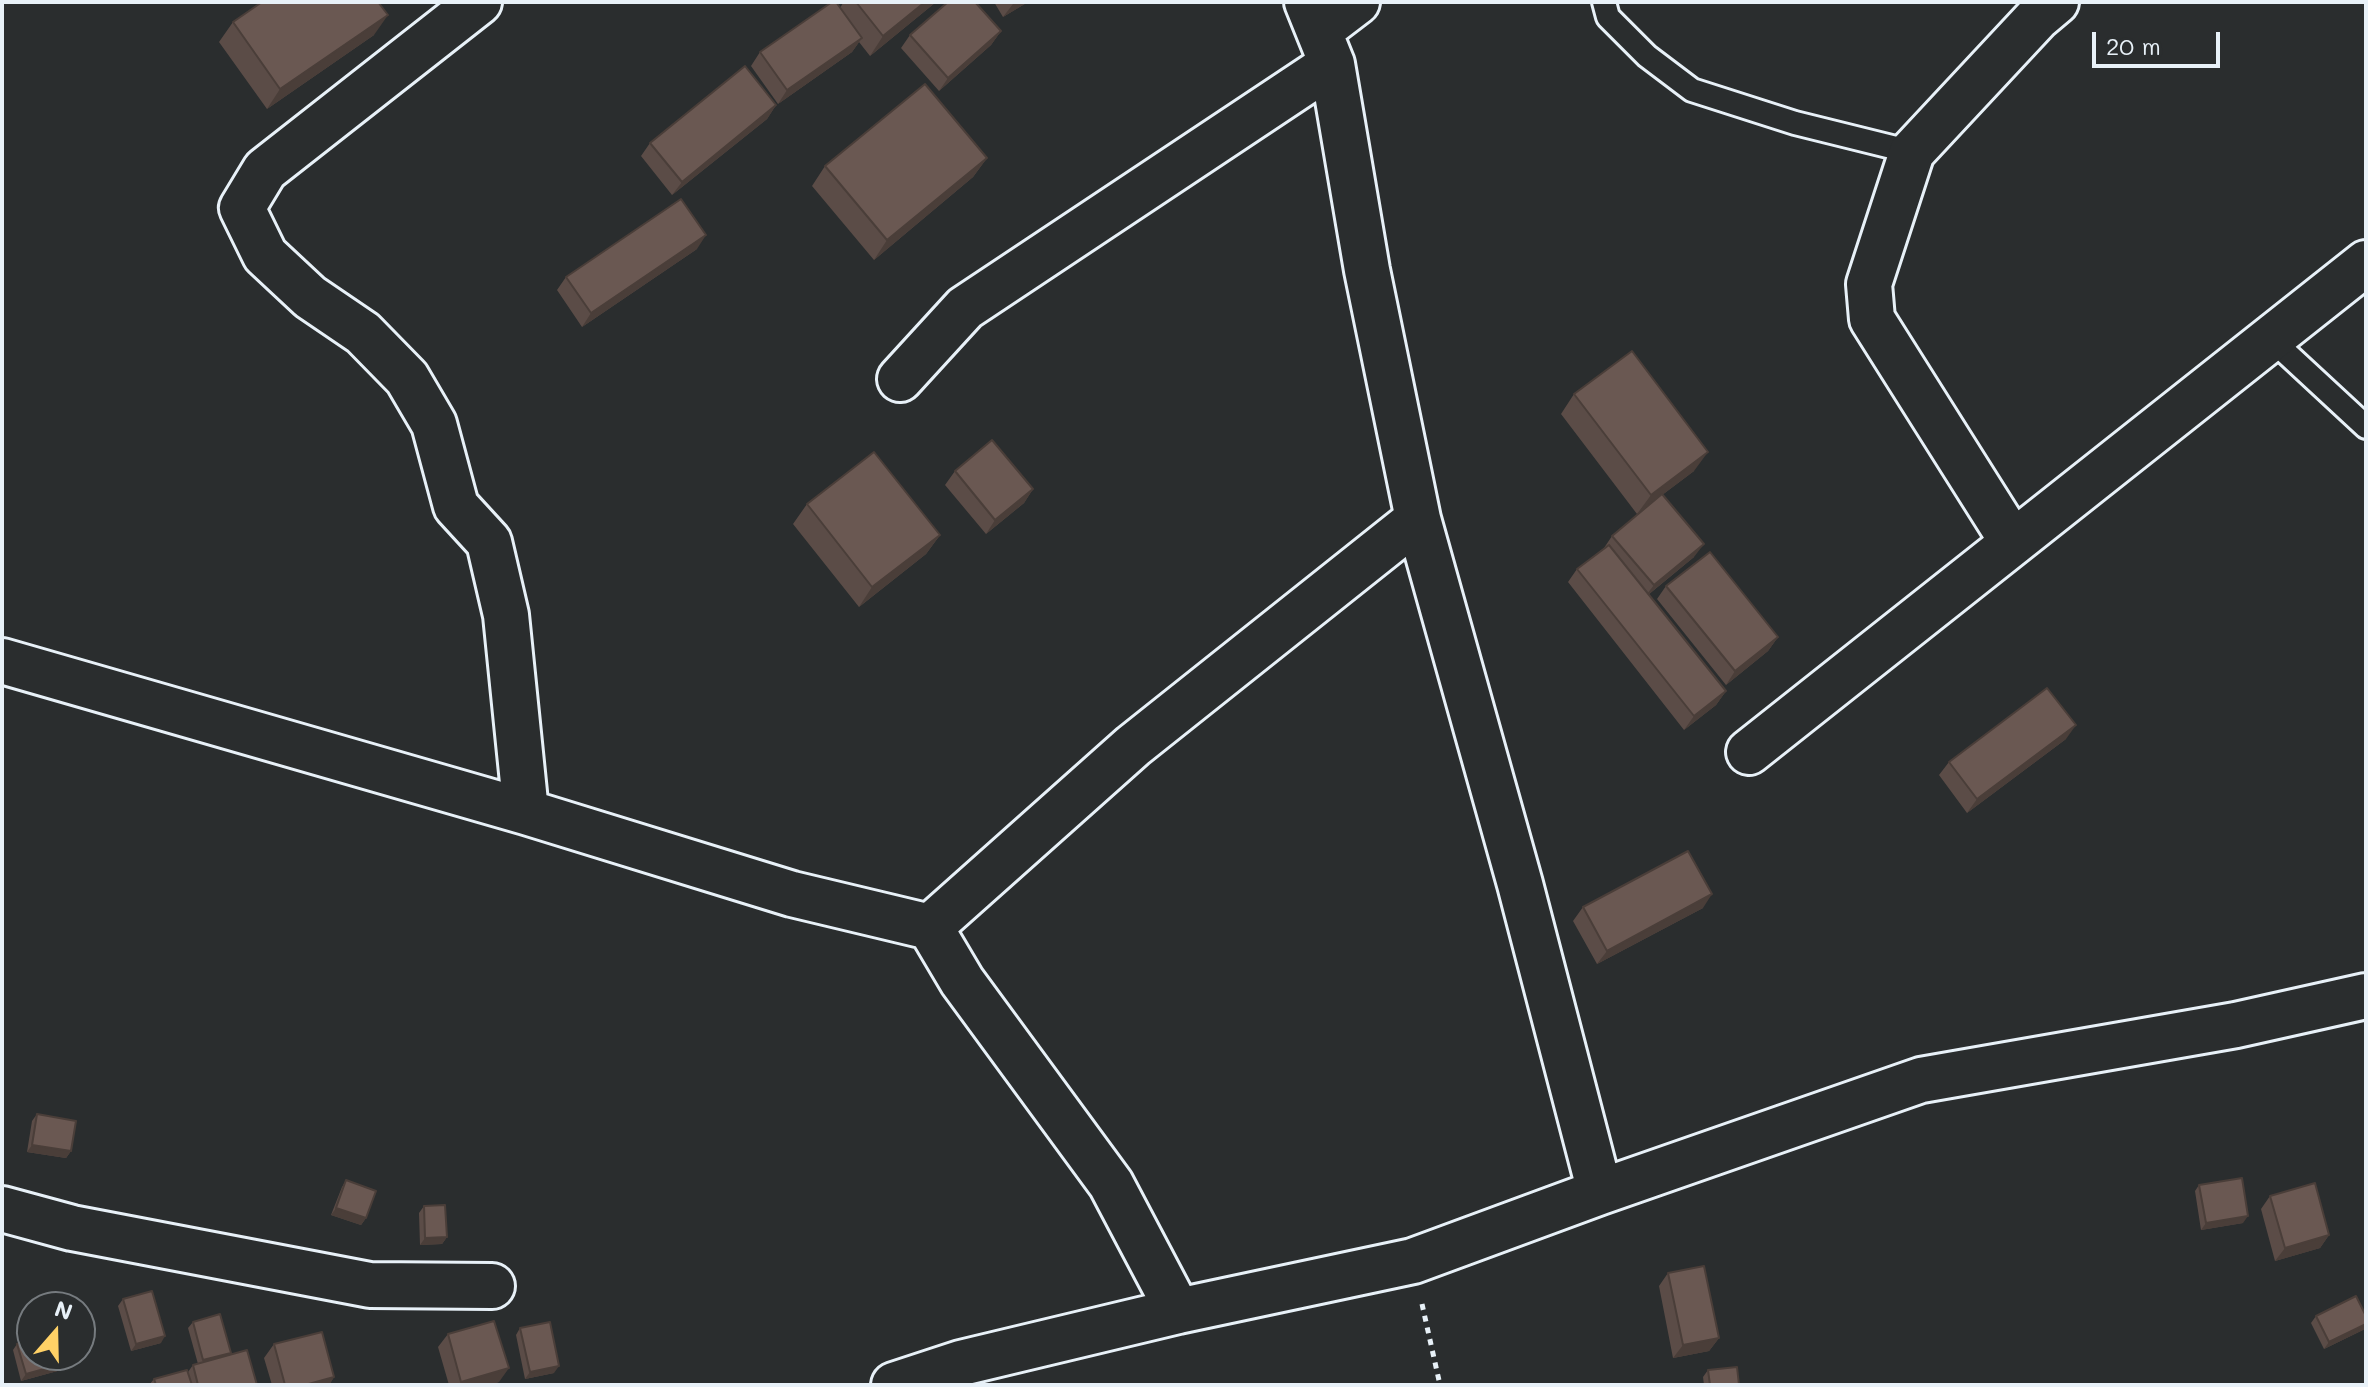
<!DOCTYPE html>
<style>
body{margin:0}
#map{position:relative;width:2368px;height:1387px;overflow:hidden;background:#2a2d2e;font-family:Mali,sans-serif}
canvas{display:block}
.frame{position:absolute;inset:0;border:4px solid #e8f1f8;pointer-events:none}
.north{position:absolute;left:16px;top:1291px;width:80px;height:80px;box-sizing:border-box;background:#2a2d2e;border:2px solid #767b7f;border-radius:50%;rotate:20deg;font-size:22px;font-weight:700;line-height:32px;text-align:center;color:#e8f1f8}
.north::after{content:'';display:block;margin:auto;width:28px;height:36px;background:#ffd166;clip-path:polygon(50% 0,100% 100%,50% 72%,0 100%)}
.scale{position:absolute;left:2092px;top:32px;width:128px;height:36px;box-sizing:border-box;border:4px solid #e8f1f8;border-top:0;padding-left:10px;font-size:24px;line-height:28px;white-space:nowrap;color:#e8f1f8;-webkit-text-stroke:6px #2a2d2e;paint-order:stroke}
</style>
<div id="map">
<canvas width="2368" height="1387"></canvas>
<div class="frame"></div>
<div class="north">N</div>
<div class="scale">20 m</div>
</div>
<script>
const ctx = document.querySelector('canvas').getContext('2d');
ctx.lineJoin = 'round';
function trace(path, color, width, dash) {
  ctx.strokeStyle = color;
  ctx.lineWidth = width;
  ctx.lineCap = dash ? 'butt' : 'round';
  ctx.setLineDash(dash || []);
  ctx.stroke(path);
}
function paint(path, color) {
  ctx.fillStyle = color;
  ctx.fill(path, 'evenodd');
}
const path = new Path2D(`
 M1422,1304L1440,1385`);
const lane = new Path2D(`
 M1604,2L1608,17L1647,56L1692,90L1795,123L1912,152
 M2270,338L2366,427`);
const street = new Path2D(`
 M479,2L265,170L242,208L265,255L310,297L363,333L407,378L434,424L456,506L489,542L506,615L526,812
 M1307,2L1332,64L1367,270L1418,519L1520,884L1600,1192
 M1319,31L1357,2
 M900,379L965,308L1332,64
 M2012,541L1872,319L1869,284L1912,152L2037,18L2056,2
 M2,661L526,812L792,894L930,927L962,981L1111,1184L1178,1311
 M1749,752L2366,263
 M930,927L1133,746L1418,519
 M2,1209L72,1228L370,1285L492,1286
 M894,1385L961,1363L1178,1311L1413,1261L1600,1192L1921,1080L2236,1025L2366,996`);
const wall = new Path2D(`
 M842,2H936L870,56L859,42L852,52L778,104L751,66L760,52L840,8L843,3Z
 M994,2H1028L1003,17Z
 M233,22L374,35L267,109L219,42Z
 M1001,31L991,45L939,91L901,48L910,35Z
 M776,105L767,119L672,195L641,156L650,143Z
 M987,158L973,177L874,260L812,186L825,166Z
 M697,249L582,327L557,290L566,277Z
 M1574,394L1694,471L1662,495L1694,557L1648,595L1726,691L1716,705L1684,730L1568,582L1577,569L1604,548L1612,536L1646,507L1637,514L1561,414Z
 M955,471L1033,489L1024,503L986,534L945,485Z
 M807,504L940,535L926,554L859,607L793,524Z
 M1666,586L1778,637L1768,651L1726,685L1657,599Z
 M2066,739L1967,813L1939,775L1949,762Z
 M1583,907L1703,908L1597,964L1573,921Z
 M37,1114L71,1151L66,1158L27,1152L32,1121Z
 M346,1180L366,1218L361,1225L331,1215L342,1187Z
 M2199,1185L2243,1223L2201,1230L2195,1191Z
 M2270,1196L2329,1235L2320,1248L2275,1261L2261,1209Z
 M424,1206L447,1237L442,1244L420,1245L419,1213Z
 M1668,1273L1719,1338L1709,1351L1673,1358L1659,1286Z
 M123,1299L161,1343L131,1351L118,1306Z
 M2316,1316L2365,1329L2324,1349L2311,1323Z
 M193,1322L231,1353L230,1355L257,1385H149L154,1379L188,1372L193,1365L198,1364L188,1328Z
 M520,1328L554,1373L525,1379L516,1335Z
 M448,1334L499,1382L488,1385H449L438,1347Z
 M17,1344L72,1367L21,1381L13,1350Z
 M274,1344L334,1377L329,1385H272L264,1358Z
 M1708,1370L1739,1385H1704L1703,1377Z`);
const shadedWall = new Path2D(`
 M925,2H936L870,56L883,36Z
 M1016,2H1028L1003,17L1013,4Z
 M388,15L374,35L267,109L280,89Z
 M1001,31L991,45L939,91L948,78Z
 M862,38L852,52L778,104L787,90Z
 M776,105L767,119L672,195L682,182Z
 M987,158L973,177L874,260L887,240Z
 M706,235L697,249L582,327L591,313Z
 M1708,452L1694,471L1637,514L1651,495Z
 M1033,489L1024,503L986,534L995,520Z
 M940,535L926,554L859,607L872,587Z
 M1704,544L1694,557L1644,598L1654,585Z
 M1778,637L1768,651L1726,685L1735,671Z
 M1726,691L1716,705L1684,730L1694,716Z
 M2076,725L2066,739L1967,813L1977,799Z
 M1712,894L1703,908L1597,964L1607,951Z
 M32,1145L71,1151L66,1158L27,1152Z
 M336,1208L366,1218L361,1225L331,1215Z
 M2248,1216L2243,1223L2201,1230L2206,1223Z
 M2329,1235L2320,1248L2275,1261L2285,1248Z
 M447,1237L442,1244L420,1245L425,1238Z
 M2366,1324L2365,1329L2324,1349L2329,1342Z
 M165,1336L161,1343L131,1351L136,1344Z
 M1719,1338L1709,1351L1673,1358L1683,1345Z
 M77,1360L72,1367L21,1381L26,1374Z
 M559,1366L554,1373L525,1379L530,1372Z
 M509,1368L499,1382L488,1385H459L461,1382Z
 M334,1377L329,1385H305Z`);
const building = new Path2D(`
 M262,2H378L388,15L280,89L233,22Z
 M832,2H836L862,38L787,90L760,52Z
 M856,2H925L883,36Z
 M948,2H975L1001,31L948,78L910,35Z
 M745,66L776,105L682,182L650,143Z
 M925,84L987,158L887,240L825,166Z
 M681,199L706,235L591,313L566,277Z
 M1632,351L1708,452L1651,495L1574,394Z
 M992,440L1033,489L995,520L955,471Z
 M874,452L940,535L872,587L807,504Z
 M1662,494L1704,544L1654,585L1612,536Z
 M1609,545L1726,691L1694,716L1577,569Z
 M1710,552L1778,637L1735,671L1666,586Z
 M2047,688L2076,725L1977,799L1949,762Z
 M1688,851L1712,894L1607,951L1583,907Z
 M37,1114L76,1121L71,1151L32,1145Z
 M2242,1178L2248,1216L2206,1223L2199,1185Z
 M346,1180L376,1191L366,1218L336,1208Z
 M2315,1183L2329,1235L2285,1248L2270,1196Z
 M445,1205L447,1237L425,1238L424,1206Z
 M1704,1266L1719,1338L1683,1345L1668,1273Z
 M152,1291L165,1336L136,1344L123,1299Z
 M2356,1296L2366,1316V1324L2329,1342L2316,1316Z
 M220,1314L231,1353L203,1360L193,1322Z
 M494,1321L509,1368L461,1382L448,1334Z
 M550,1322L559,1366L530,1372L520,1328Z
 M322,1332L334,1377L305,1385H285L274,1344Z
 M32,1339V1355H76L77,1360L26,1374L17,1344Z
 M247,1350L257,1385H198L193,1365Z
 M1737,1367L1739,1385H1710L1708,1370Z
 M187,1370L192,1385H156L154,1379Z`);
trace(lane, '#e8f1f8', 28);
trace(street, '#e8f1f8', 50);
trace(path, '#e8f1f8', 5, [6, 6]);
trace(lane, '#2a2d2e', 22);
trace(street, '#2a2d2e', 44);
paint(wall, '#5b4c47');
paint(shadedWall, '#4a3e39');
paint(building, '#6a5852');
trace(building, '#4a3e39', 2);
</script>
